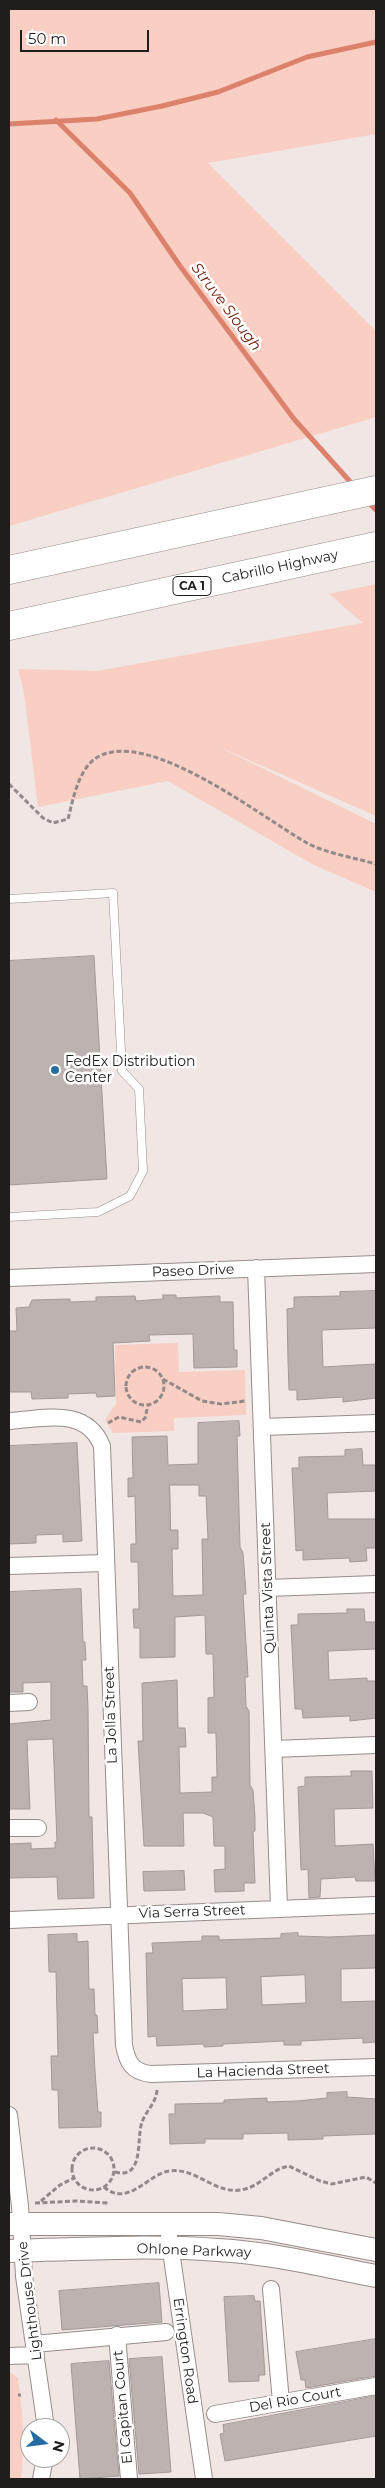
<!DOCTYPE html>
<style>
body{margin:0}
#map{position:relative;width:385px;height:2488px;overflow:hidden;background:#f0e6e4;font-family:Montserrat,sans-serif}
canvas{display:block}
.frame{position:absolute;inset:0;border:10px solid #201d1c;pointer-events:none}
.north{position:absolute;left:20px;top:2418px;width:50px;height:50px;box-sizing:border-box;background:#fff;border:1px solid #a6a5a4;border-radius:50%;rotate:105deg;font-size:14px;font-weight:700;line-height:20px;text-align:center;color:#201d1c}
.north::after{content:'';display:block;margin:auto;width:18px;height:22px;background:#256ca0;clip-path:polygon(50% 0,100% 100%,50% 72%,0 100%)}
.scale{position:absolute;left:20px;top:30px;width:129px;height:22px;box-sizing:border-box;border:2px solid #201d1c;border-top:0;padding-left:6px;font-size:15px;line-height:18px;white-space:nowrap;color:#201d1c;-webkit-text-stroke:4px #fff;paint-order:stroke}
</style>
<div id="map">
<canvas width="385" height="2488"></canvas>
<div class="frame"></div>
<div class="north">N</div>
<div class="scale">50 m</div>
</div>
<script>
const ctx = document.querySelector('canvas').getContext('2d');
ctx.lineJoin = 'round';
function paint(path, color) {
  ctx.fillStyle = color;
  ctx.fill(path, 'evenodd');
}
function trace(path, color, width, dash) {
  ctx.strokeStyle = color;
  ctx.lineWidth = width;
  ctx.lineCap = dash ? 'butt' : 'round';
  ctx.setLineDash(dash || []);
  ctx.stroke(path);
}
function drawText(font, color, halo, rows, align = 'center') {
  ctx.font = font + ' Montserrat,sans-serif';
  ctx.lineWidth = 5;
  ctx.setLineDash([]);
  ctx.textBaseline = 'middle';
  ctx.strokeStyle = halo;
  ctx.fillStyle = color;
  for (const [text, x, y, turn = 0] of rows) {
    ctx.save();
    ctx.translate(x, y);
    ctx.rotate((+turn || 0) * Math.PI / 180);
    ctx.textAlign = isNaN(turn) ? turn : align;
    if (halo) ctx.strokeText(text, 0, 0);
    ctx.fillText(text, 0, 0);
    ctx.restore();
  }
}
const green = new Path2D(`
 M9,9H376V134L208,163L376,331V417L9,526Z
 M376,584V816L215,745L376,824V892L312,864L168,781L38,807L24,693L18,669L97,671L363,623L329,594Z
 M178,1343L179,1372L245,1370L246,1415L174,1418V1431L113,1433L105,1420L116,1403L115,1345Z
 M9,2371L18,2378C23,2413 25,2444 21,2479H9Z`);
const stream = new Path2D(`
 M56,120L130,193L180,266L294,419L354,486
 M9,124L97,119L162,106L218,92L307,57L376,42
 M368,502L376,510`);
const building = new Path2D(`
 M94,956L107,1179L9,1185V961Z
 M376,1291V1328L322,1330V1336L323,1367L376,1364V1398L343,1402V1397L297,1400V1390H289L288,1361L287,1309L294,1308V1297L340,1296V1292Z
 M163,1295H176V1298L220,1296V1302H233L234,1350H237V1367L194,1368L193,1334L149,1335L150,1341L113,1343L115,1396L97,1397L96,1393L68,1394V1398L32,1399L31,1392H9V1331H17L16,1308L29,1307L32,1300L70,1299V1302L96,1301V1297L135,1296L136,1301L163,1299Z
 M239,1421L240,1436H237L240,1547L243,1553L245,1579L246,1594H243L248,1677H245L246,1706L249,1711L250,1785L253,1790L255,1817V1831L253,1832L255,1883H244V1891L215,1892L214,1870L225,1869V1846H214L213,1817L203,1813H183L184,1846H144L138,1741H143L142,1683L177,1680L178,1728H185L186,1747H179L180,1793L212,1792V1777H217L216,1733H208V1698L214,1697L213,1654H206L205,1615L175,1617V1657L140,1658V1628H134L133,1609H139L138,1562H131V1544H136L135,1496L128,1497V1478H133L132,1437L167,1436L168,1465L198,1464V1423ZM170,1485H199V1496H206L208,1539H202L203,1595L173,1596L172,1549H178V1530H171Z
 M77,1443L82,1541L63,1542V1534L36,1535V1543L9,1544V1446Z
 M362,1449L363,1465H376V1491L327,1493L328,1519H376V1548H366L367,1561L350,1562L349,1558L303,1560V1550L296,1551L292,1468H299V1457L345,1456V1450Z
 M81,1589L83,1642H85L86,1660H82L83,1686H87L88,1708L89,1817H92L94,1898L58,1899L57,1877L9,1878V1844L31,1843V1849L55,1848V1842H57L53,1739L27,1740L30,1809H9V1724L51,1720V1682L23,1683V1692H9V1592Z
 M347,1609H364L365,1622H376V1649L328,1651L329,1680L367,1678V1681H376V1718L350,1721V1716L303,1718L302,1709H295L291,1625H298V1614L347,1613Z
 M351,1771H372L373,1808L334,1809L335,1846L373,1844L375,1881H356L355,1877L321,1879L320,1897L309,1898L308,1869L301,1870L298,1787L305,1786V1777L351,1776Z
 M184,1871L185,1890L144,1891L143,1872Z
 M298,1933V1936L329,1937L376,1935V1968L341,1969V2002L376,2001V2042L363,2043V2038L342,2039L301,2041V2045H284V2041L223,2044V2046L204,2047V2044L157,2046L156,2036L148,2037L146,1953H153L152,1943L202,1941V1936H219V1940L281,1938V1934ZM305,1975L306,2003L262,2005L261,1977ZM226,1978L227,2009L183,2011L182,1979Z
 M77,1934V1942L88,1941L89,1989H94L95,2015H97L98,2033H93L95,2071L98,2112H101V2127L59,2128L58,2090H52L51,2056H58L56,1972H49L48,1935Z
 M347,2092V2097L376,2099V2134L323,2136V2139L288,2140V2133L243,2134V2139H205V2143L170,2144L169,2114H175V2104L224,2103V2100L267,2098V2102L297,2101L327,2098V2093Z
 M159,2283L162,2322L62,2330L59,2291Z
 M254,2296L255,2301H260L265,2375H259V2381L229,2382L224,2297Z
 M376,2339V2376L306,2388L305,2380H301L296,2352Z
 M162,2357L171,2472L139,2474L129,2359Z
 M109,2361L119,2476L80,2479L71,2364Z
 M376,2396V2436L225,2461L220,2434L224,2433L223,2425Z`);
const path = new Path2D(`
 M9,784L43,818L53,823L68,819C73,800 78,770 96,758C147,726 261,817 307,843C325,853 356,858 376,864
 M126 1386a19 19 0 1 1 38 0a19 19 0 1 1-38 0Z
 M163,1379L202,1401L221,1404L245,1401
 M108,1423L119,1417L141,1422L145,1418L148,1405
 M72 2169a21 21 0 1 1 42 0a21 21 0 1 1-42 0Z
 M115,2172C145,2180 136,2138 142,2122C146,2111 156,2103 157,2090
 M104,2187C128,2208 148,2174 169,2171C196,2167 214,2194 241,2190C260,2187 271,2169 289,2166L320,2181L332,2184L366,2177L376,2183
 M41,2201L60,2185L74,2178
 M35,2203L76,2201L108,2203
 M18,2395H21`);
const lane = new Path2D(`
 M9,899L113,893L122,1071L139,1089L143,1171L130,1196L98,1212L9,1217`);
const street = new Path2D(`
 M256,1268L279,1908
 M9,1278L376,1264
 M9,1421C43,1419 86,1406 102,1446L124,2045C127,2062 132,2072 151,2074L376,2067
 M263,1427L376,1423
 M9,1566L105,1563
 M268,1588L376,1584
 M9,1703L29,1702
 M274,1749L376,1745
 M9,1828H38
 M9,1920L376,1905
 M9,2115L20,2206L24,2276L46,2428
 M169,2237L204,2479
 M271,2289L281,2402
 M117,2335L129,2479
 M34,2344L166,2332
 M9,2356L36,2355
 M215,2414L376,2386
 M41,2479L45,2458`);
const secondary = new Path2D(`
 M9,2224H218L261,2228L376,2250
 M9,2251C78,2249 149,2245 218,2250C272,2253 324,2266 376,2276`);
const highway = new Path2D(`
 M9,570L376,490
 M9,626L376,546`);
const markers = [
 [55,1070,5,"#256ca0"]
];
const shields = [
 [192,586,38]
];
const shieldNames = [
 ["CA 1",192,586]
];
const streetNames = [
 ["Cabrillo Highway",280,567,-12],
 ["Paseo Drive",193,1271,-2],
 ["Quinta Vista Street",268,1588,-92],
 ["La Jolla Street",111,1715,-92],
 ["Via Serra Street",192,1912,-2],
 ["La Hacienda Street",263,2071,-2],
 ["Ohlone Parkway",194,2251,2],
 ["Lighthouse Drive",30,2301,-97],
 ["Errington Road",185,2351,82],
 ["Del Rio Court",295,2400,-10],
 ["El Capitan Court",123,2407,-95]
];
const poiNames = [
 ["FedEx Distribution",65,1062],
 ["Center",65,1078]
];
const waterNames = [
 ["Struve Slough",226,307,53]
];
paint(green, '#f9cec3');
trace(stream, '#dc826c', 5);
paint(building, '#bcb3b0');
trace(building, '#a29997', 1);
trace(lane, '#968d8b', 9);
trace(street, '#968d8b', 18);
trace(secondary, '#968d8b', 24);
trace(highway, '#968d8b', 29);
trace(path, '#918a89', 3, [5, 2.5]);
trace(lane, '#fff', 8);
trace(street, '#fff', 16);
trace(secondary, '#fff', 22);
trace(highway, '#fff', 28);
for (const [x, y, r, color] of markers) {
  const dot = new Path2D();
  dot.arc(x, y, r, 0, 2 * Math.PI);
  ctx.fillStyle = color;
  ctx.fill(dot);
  trace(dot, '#fff', 2);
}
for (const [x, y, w] of shields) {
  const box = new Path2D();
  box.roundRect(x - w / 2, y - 9.5, w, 19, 4);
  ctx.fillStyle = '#fff';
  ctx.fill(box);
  trace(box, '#201d1c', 1);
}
drawText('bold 12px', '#201d1c', null, shieldNames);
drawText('14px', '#201d1c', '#fff', streetNames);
drawText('14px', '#201d1c', '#fff', poiNames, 'left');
drawText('italic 15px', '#681804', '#fff', waterNames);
</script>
